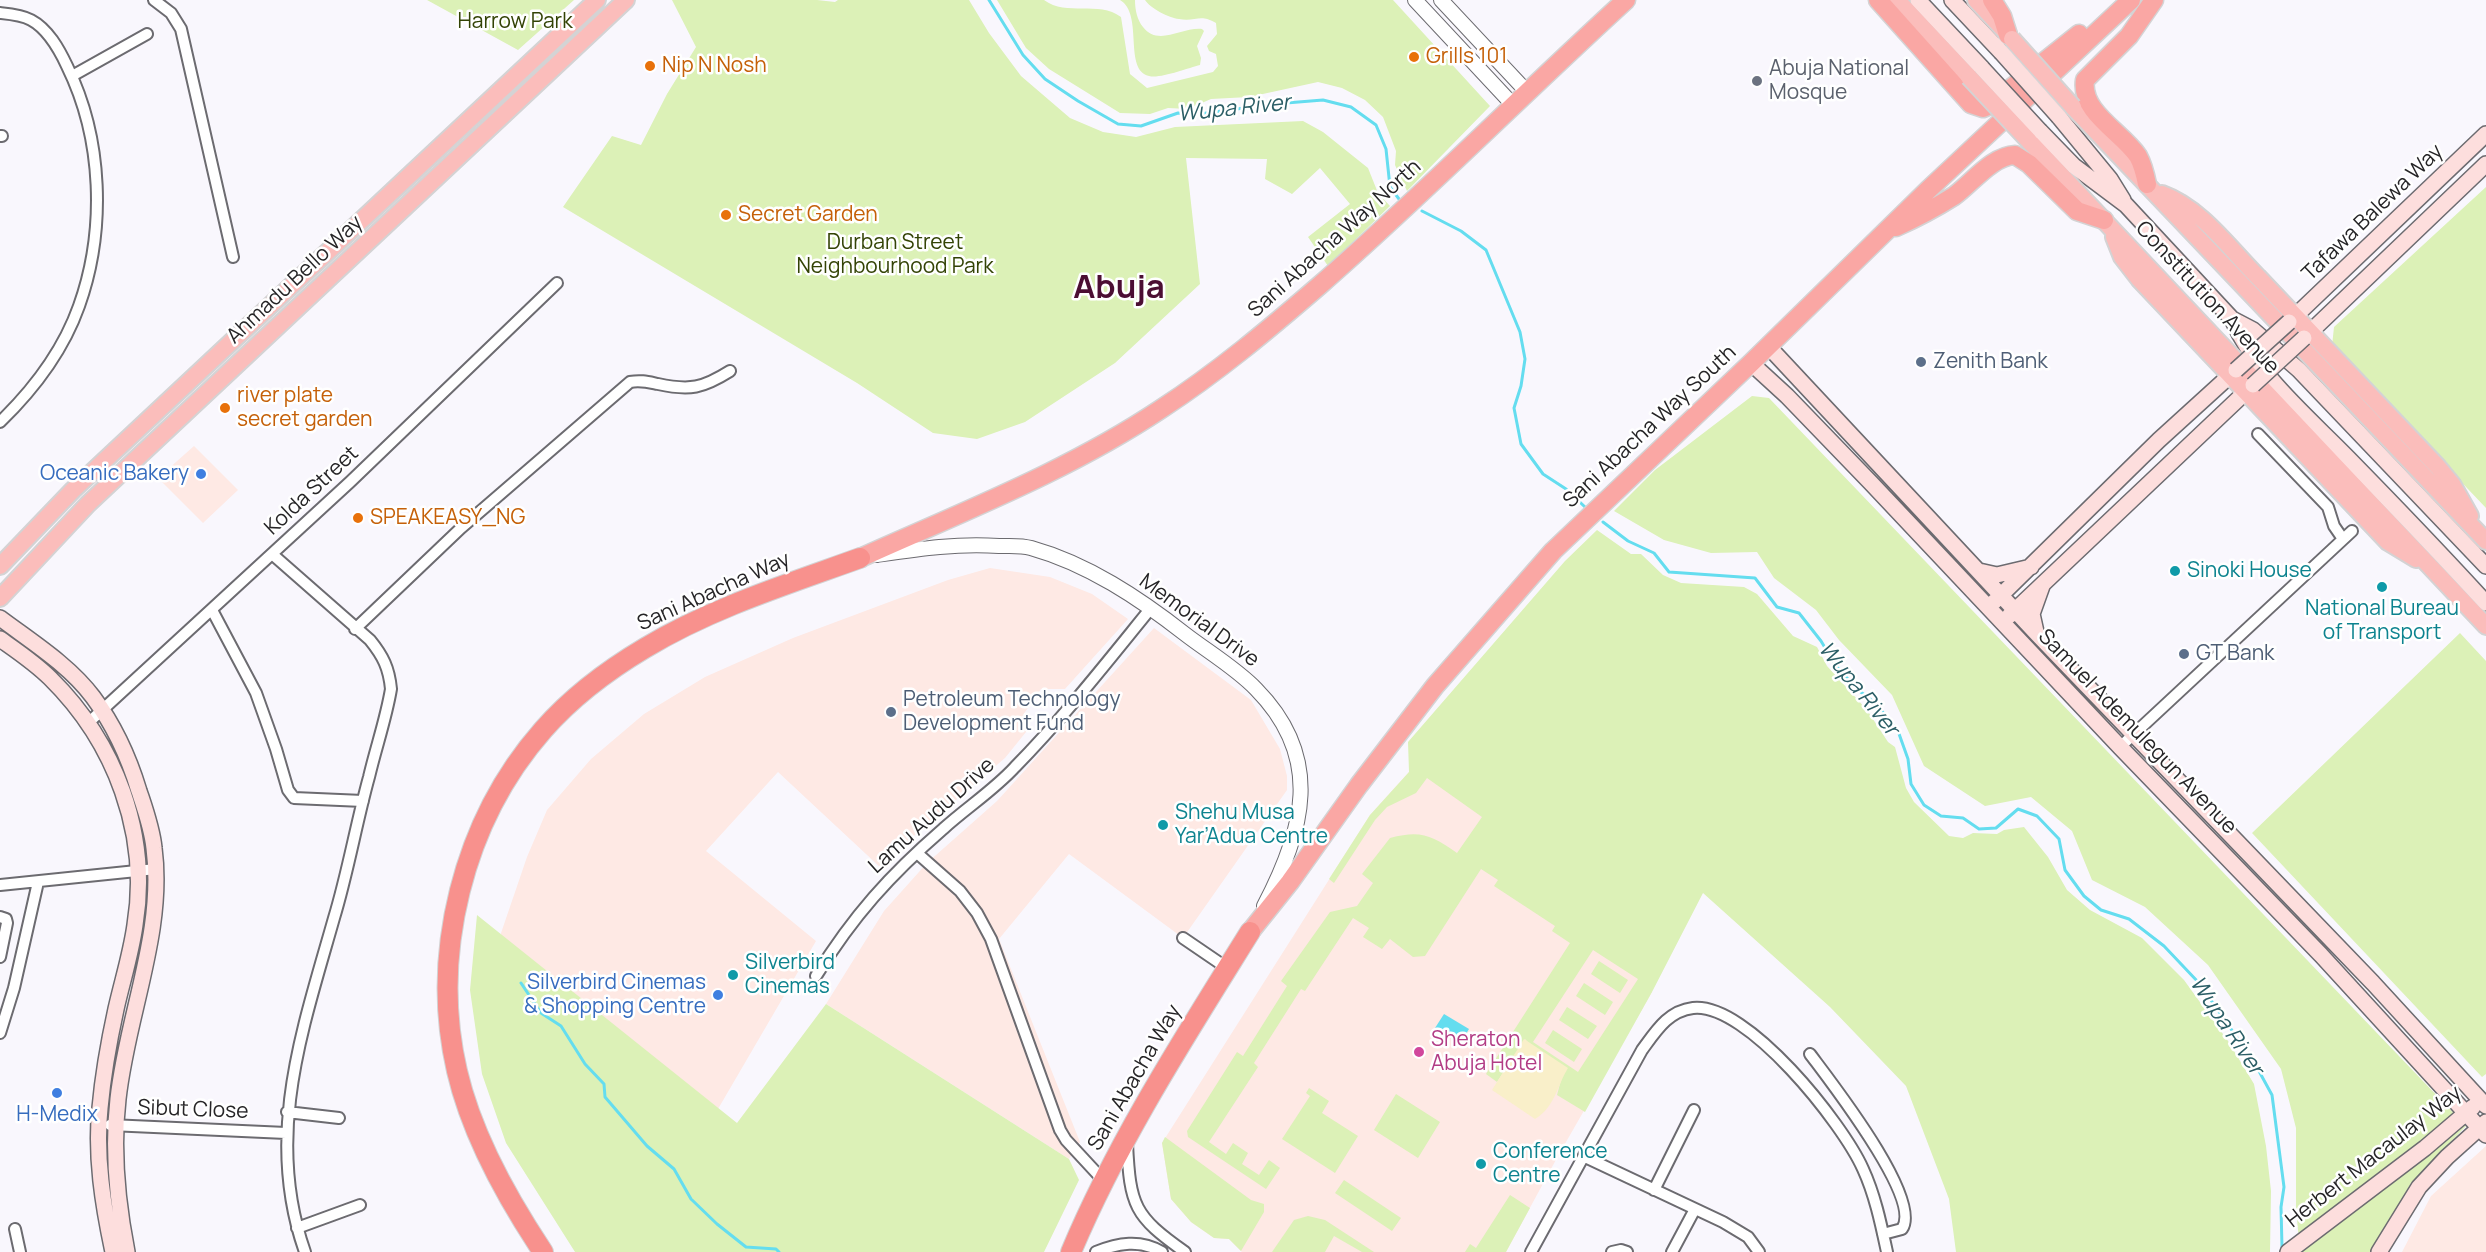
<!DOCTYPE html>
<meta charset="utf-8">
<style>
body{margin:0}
canvas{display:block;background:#f9f7fd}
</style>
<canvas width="2486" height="1252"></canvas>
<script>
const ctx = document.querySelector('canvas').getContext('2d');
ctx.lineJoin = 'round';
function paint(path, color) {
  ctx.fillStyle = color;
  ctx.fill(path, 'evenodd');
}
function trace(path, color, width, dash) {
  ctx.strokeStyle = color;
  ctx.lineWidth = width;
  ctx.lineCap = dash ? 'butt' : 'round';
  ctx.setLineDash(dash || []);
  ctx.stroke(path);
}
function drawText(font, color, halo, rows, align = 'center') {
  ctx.font = font + ' Manrope,sans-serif';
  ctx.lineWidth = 5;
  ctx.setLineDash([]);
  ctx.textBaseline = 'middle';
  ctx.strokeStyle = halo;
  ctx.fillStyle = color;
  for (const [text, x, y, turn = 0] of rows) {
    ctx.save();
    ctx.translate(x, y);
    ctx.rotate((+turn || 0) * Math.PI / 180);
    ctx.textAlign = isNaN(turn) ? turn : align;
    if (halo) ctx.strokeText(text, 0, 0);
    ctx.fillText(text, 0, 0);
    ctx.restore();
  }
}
const commercial = new Path2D(`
 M194,446L238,490L203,523L158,478Z
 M990,568L1050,577L1092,594L1128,619L1065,689H1041L1023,715L1026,732L1005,758L894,853L881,868L778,772L706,851L816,941L718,1109L500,936L527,857L547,810L591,759L644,714L705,677L793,638L948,580Z
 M1154,628L1251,700L1280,749L1287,776V790L1183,938L1069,854L999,939L1080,1142L1069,1159L826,1004L884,911L927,863L997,801Z
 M1409,772L1532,775L1652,992L1558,1156L1506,1252H1242L1229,1239L1214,1238L1191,1222L1171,1199L1162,1143L1370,815Z
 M2486,1146V1252H2402L2431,1196Z`);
const green = new Path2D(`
 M427,0H574L518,50Z
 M672,0H817L835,2L838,0H969L989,33L1021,76L1070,118L1103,132L1136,137L1175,127L1303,121L1323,132L1368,168L1378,193L1390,206L1328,266L1308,237L1350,204L1320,168L1292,194L1265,179L1267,159L1186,158L1200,284L1115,363L1025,422L977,439L933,433L857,383L563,207L612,136L641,145L667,94L696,47Z
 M997,0H1044C1067,17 1098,0 1121,17L1130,74L1147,88L1213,72L1218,66L1216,54L1209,51L1207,46L1217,34L1216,23C1200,13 1196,22 1179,19C1169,18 1150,8 1145,0H1393L1490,106L1407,191L1395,165L1396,151L1383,117L1365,100L1342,88L1318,82L1249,97L1211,99L1188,109L1168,108L1150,114L1120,113L1049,69L1026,48Z
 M1120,0H1135C1135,9 1137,20 1143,27C1158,47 1182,27 1202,29L1204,31L1197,46L1201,58L1200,65C1188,68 1160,79 1149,76C1123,70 1144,14 1120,0Z
 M2486,187V508L2332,346L2334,327Z
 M1752,396L1769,398L2466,1126L2411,1183L2371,1252H2300L2296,1208V1128L2281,1069L2208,965L2145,907L2092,880L2072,831L2031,797L1985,806L1924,766L1892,695L1839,640L1816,610L1774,578L1757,552L1711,553L1664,540L1614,511L1655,470Z
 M1597,530L1631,554H1641L1663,575L1681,583L1744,587L1757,594L1793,636L1817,647L1827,666L1867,710L1888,742L1895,747L1906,788L1914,802L1949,836L1963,838L1973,833L1997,834L2004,830L2024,827L2048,857L2067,890L2090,910L2142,938L2184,980L2228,1041L2254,1084L2266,1146L2271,1191L2270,1252H1956L1949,1199L1906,1086L1830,1007L1703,893L1652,992L1585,1112L1557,1095L1561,1080L1525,1039L1497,1082L1486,1074L1570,943L1552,931L1555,926L1494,886L1498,880L1481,869L1425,956L1413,957L1390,939L1382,949L1363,937L1369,928L1353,918L1305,991L1301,989L1254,1063L1258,1067L1209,1142L1226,1154L1233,1143L1248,1153L1242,1164L1259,1175L1269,1160L1280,1168L1266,1189L1188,1137L1187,1131L1237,1052L1243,1056L1287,986L1281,981L1330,912L1357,906L1373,883L1362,874L1390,838C1421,830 1431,835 1457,853L1482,817L1427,778L1416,793L1387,807L1375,820L1334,883L1329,879L1370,815L1409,772L1408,742L1565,561ZM1593,950L1638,979L1578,1072L1533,1042Z
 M2460,633L2486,661V1074L2482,1077L2252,833Z
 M477,915L737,1123L826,1004L1069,1159L1079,1180L1044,1252H575L506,1143L482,1074L470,990Z
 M1599,961L1628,980L1620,993L1591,974Z
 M1584,983L1613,1002L1605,1015L1576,996Z
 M1567,1007L1597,1026L1588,1039L1559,1020Z
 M1553,1030L1582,1049L1574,1062L1545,1043Z
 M1309,1088L1329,1101L1322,1113L1358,1136L1335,1173L1282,1139L1310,1096L1306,1093Z
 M1396,1094L1440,1122L1418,1158L1374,1130Z
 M1165,1137L1251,1200L1264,1204V1212L1241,1251L1229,1239L1214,1238L1191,1222L1171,1199L1162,1143Z
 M1344,1180L1401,1218L1392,1231L1335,1193Z
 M1510,1195L1530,1208L1506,1252H1465L1470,1244L1476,1248Z
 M1308,1216L1325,1220L1374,1252H1362L1334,1236L1325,1252H1272L1294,1220Z`);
const sand = new Path2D(`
 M1524,1039L1568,1068C1557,1086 1555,1107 1535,1119L1492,1090Z`);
const water = new Path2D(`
 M1444,1014L1469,1029L1460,1044L1435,1028Z`);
const stream = new Path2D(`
 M989,0L1023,55L1045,79L1078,101L1118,124L1141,126L1178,113L1199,114L1274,104L1323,100L1351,107L1376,125L1386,149L1390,187L1399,199
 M1422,211L1461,231L1486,250L1520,332L1525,359L1521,386L1514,408L1521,444L1543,474L1566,489L1585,507
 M1603,522L1628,541L1654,553L1669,572L1755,578L1777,607L1799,613L1821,641L1836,666L1857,689L1876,704L1898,731L1908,759L1911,784L1924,805L1941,816L1963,818L1979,829L1996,828L2018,809L2037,816L2059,839L2065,870L2084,896L2101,910L2129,919L2164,946L2199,983L2254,1062L2272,1095L2284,1187L2281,1207L2282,1247
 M521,983L541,1013L561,1026L585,1064L604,1084L605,1097L647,1146L674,1169L691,1199L717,1224L746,1247L776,1249L779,1252`);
const minor = new Path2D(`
 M154,0L171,13L181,29L233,257
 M0,13C10,14 22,15 31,20C48,29 59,49 67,66C103,139 106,230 79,306C63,351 33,390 0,422
 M72,76L147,34
 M0,136H2
 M2258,434L2328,507L2334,526L2343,539
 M272,554L370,640C383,656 389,668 391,689C386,719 376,747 369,777C356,824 348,872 334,918C302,1031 264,1137 305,1252
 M212,610L256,693L276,749L288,790L294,798L363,801
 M355,629L461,528L630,382C641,380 648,382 658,384C690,391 703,388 730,371
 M88,723L350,482L557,283
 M2120,747L2352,531
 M917,853L960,891L977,913L991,939L1060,1130L1066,1140L1104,1181
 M0,885L156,869
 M0,917L6,919L7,923L0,957
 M1183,938L1227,968
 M816,976C853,916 890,875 943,829C966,808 994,790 1015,767C1064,717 1107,662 1151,608
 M0,1033L14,988L38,882
 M1810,1054C1830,1081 1923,1199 1902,1229L1883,1234
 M287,1112L339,1118
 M110,1125L286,1133
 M1127,1143C1130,1206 1134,1216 1185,1252
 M1585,1157L1723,1222L1748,1237L1759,1252
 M1654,1190L1694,1110
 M297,1228L360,1205
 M15,1229L20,1252
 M1096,1252C1118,1243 1140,1239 1162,1252
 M1531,1252L1642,1050C1656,1031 1668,1011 1693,1008C1747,1002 1843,1124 1863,1169C1875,1195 1881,1224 1887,1252
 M1612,1252L1621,1250L1627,1252
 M1672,1252L1695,1209`);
const tertiary = new Path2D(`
 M1415,0L1514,106
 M1441,0L1528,93
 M877,555C918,549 957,543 999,546C1009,546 1021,545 1031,548C1088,564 1139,598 1185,634C1207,651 1237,669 1256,689C1324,758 1304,830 1264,906`);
const secondary = new Path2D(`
 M1918,0L1982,68
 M1952,0L2001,52
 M2059,117L2110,179L2123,200
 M2040,131L2074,166L2126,205L2232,319C2256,374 2307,416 2348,458C2395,506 2441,554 2486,603
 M2232,319L2253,330L2299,370L2486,566
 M2289,322L2486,134
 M2304,338L2486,164
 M1768,346L2037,634L2373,983L2486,1106
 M1751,363L1787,396L1871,483L2120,747L2321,955L2486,1135
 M1979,571L1997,575L2031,567
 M1994,602L2159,440L2236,370
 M2009,616L2253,385
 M0,618C32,642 69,665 93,697C114,725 129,758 139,791C145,809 152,828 154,848C165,932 127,1015 118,1099C112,1151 117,1201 127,1252
 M2036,632L2032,614L2042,586
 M0,639C17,651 35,663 50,678C115,742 150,834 135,925C131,954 122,982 116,1009C109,1041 103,1075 100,1108C95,1156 103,1205 113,1252
 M2288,1252L2425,1148L2473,1107
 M2379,1252L2419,1187L2447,1157L2486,1122`);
const primary = new Path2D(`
 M1897,0L1969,77
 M1976,0L2008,34
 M2073,107L2486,541
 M2029,141L2486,626
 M2162,194C2201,208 2230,249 2258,277C2318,340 2378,404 2438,467L2452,484L2470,516
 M2114,237L2122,257L2139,279L2388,542L2416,559
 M0,566L73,490L597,0
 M0,598L88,504L626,0`);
const trunk = new Path2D(`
 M1878,0L1971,104L1983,108L1990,105L2079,34
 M1992,0L2002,16L2008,35
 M2147,184C2145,174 2143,165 2138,156C2122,132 2080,112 2085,80L2129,36L2154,0
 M1896,227C1916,218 1935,208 1954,196C1972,183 1992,156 2015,155L2029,164L2077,211L2104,220
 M860,558C962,512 1068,471 1161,409C1218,372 1269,329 1320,285C1425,193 1523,94 1626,0
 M1250,932L1290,882L1359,785L1435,686L1553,551L1751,363L1928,190L2131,0`);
const motorway = new Path2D(`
 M543,1252C507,1198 472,1136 457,1071C430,954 463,821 543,730C571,698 608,670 645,648C711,608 788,584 860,558
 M1071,1252C1118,1140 1186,1035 1250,932`);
const secondaryBridge = new Path2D(`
 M2001,52L2059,117
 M1982,68L2040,131
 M2236,370L2289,322
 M2253,385L2304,338`);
const primaryBridge = new Path2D(`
 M2012,39L2073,107
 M1969,77L2029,141`);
const markers = [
 [1414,57,6,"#e8710a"],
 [650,66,6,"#e8710a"],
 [1757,81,6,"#6b7280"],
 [726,215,6,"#e8710a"],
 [1921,362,6,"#5c6f8a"],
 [225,408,6,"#e8710a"],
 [201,474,6,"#3f7fe0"],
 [358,518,6,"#e8710a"],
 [2175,571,6,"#0f9aa8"],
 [2382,587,6,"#0f9aa8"],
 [2184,654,6,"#5c6f8a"],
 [891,712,6,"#5c6f8a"],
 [1163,825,6,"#0f9aa8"],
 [733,975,6,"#0f9aa8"],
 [718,995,6,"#3f7fe0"],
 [1419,1052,6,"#d1479c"],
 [57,1093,6,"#3f7fe0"],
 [1481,1164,6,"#0f9aa8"]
];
const parkNames = [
 ["Harrow Park",515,22],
 ["Durban Street",895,243],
 ["Neighbourhood Park",895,267]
];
const foodNames = [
 ["Grills 101",1426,57],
 ["Nip N Nosh",662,66],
 ["Secret Garden",738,215],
 ["river plate",237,396],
 ["secret garden",237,420],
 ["SPEAKEASY_NG",370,518]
];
const worshipNames = [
 ["Abuja National",1769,69],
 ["Mosque",1769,93]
];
const streetNames = [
 ["Tafawa Balewa Way",2373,213,-44],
 ["Sani Abacha Way North",1335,239,-42],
 ["Ahmadu Bello Way",295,280,-43],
 ["Constitution Avenue",2207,298,47],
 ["Sani Abacha Way South",1650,427,-43],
 ["Kolda Street",312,491,-43],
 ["Sani Abacha Way",714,592,-24],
 ["Memorial Drive",1199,621,36],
 ["Samuel Ademulegun Avenue",2137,732,46],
 ["Lamu Audu Drive",932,816,-42],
 ["Sani Abacha Way",1135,1078,-60],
 ["Sibut Close",193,1110,2],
 ["Herbert Macaulay Way",2374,1157,-38]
];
const serviceNames = [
 ["Zenith Bank",1933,362],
 ["GT Bank",2196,654],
 ["Petroleum Technology",903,700],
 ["Development Fund",903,724]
];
const shopNames = [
 ["Oceanic Bakery",189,474],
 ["Silverbird Cinemas",706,983],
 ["& Shopping Centre",706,1007],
 ["H-Medix",57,1115,"center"]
];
const cultureNames = [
 ["Sinoki House",2187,571],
 ["National Bureau",2382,609,"center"],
 ["of Transport",2382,633,"center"],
 ["Shehu Musa",1175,813],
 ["Yar’Adua Centre",1175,837],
 ["Silverbird",745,963],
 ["Cinemas",745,987],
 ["Conference",1493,1152],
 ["Centre",1493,1176]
];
const hotelNames = [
 ["Sheraton",1431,1040],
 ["Abuja Hotel",1431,1064]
];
const waterNames = [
 ["Wupa River",1234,109,-6],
 ["Wupa River",1858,689,51],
 ["Wupa River",2226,1026,56]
];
const townNames = [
 ["Abuja",1119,289]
];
paint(commercial, '#fee9e4');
paint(green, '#dcf1b7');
paint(sand, '#f9efc9');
paint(water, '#64ddef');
trace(stream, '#64ddef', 3);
trace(minor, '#6c6b70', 14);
trace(tertiary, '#6c6b70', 16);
trace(secondary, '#6c6b70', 18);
trace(primary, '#d4d3d4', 20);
trace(trunk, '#d4d3d4', 21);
trace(motorway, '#d4d3d4', 22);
trace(minor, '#fff', 10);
trace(tertiary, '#fff', 14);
trace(secondary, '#fddedd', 15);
trace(primary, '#fbbdbb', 16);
trace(trunk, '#faa7a4', 18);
trace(motorway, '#f8918d', 20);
trace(secondaryBridge, '#6c6b70', 18, []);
trace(primaryBridge, '#d4d3d4', 20, []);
trace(secondaryBridge, '#fddedd', 15);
trace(primaryBridge, '#fbbdbb', 16);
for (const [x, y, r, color] of markers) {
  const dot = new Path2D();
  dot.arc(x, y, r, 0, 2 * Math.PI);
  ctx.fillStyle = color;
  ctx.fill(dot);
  trace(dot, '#fff', 2);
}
drawText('21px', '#334305', '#fff', parkNames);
drawText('21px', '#c56008', '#fff', foodNames, 'left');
drawText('21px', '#5b616d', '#fff', worshipNames, 'left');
drawText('21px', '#262527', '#fff', streetNames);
drawText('21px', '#4e5e75', '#fff', serviceNames, 'left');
drawText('21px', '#366cbe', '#fff', shopNames, 'right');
drawText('21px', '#0d838f', '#fff', cultureNames, 'left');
drawText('21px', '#b23c85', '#fff', hotelNames, 'left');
drawText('italic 22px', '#2b5e66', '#fff', waterNames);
drawText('bold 33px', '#4b0e33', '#fff', townNames);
</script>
